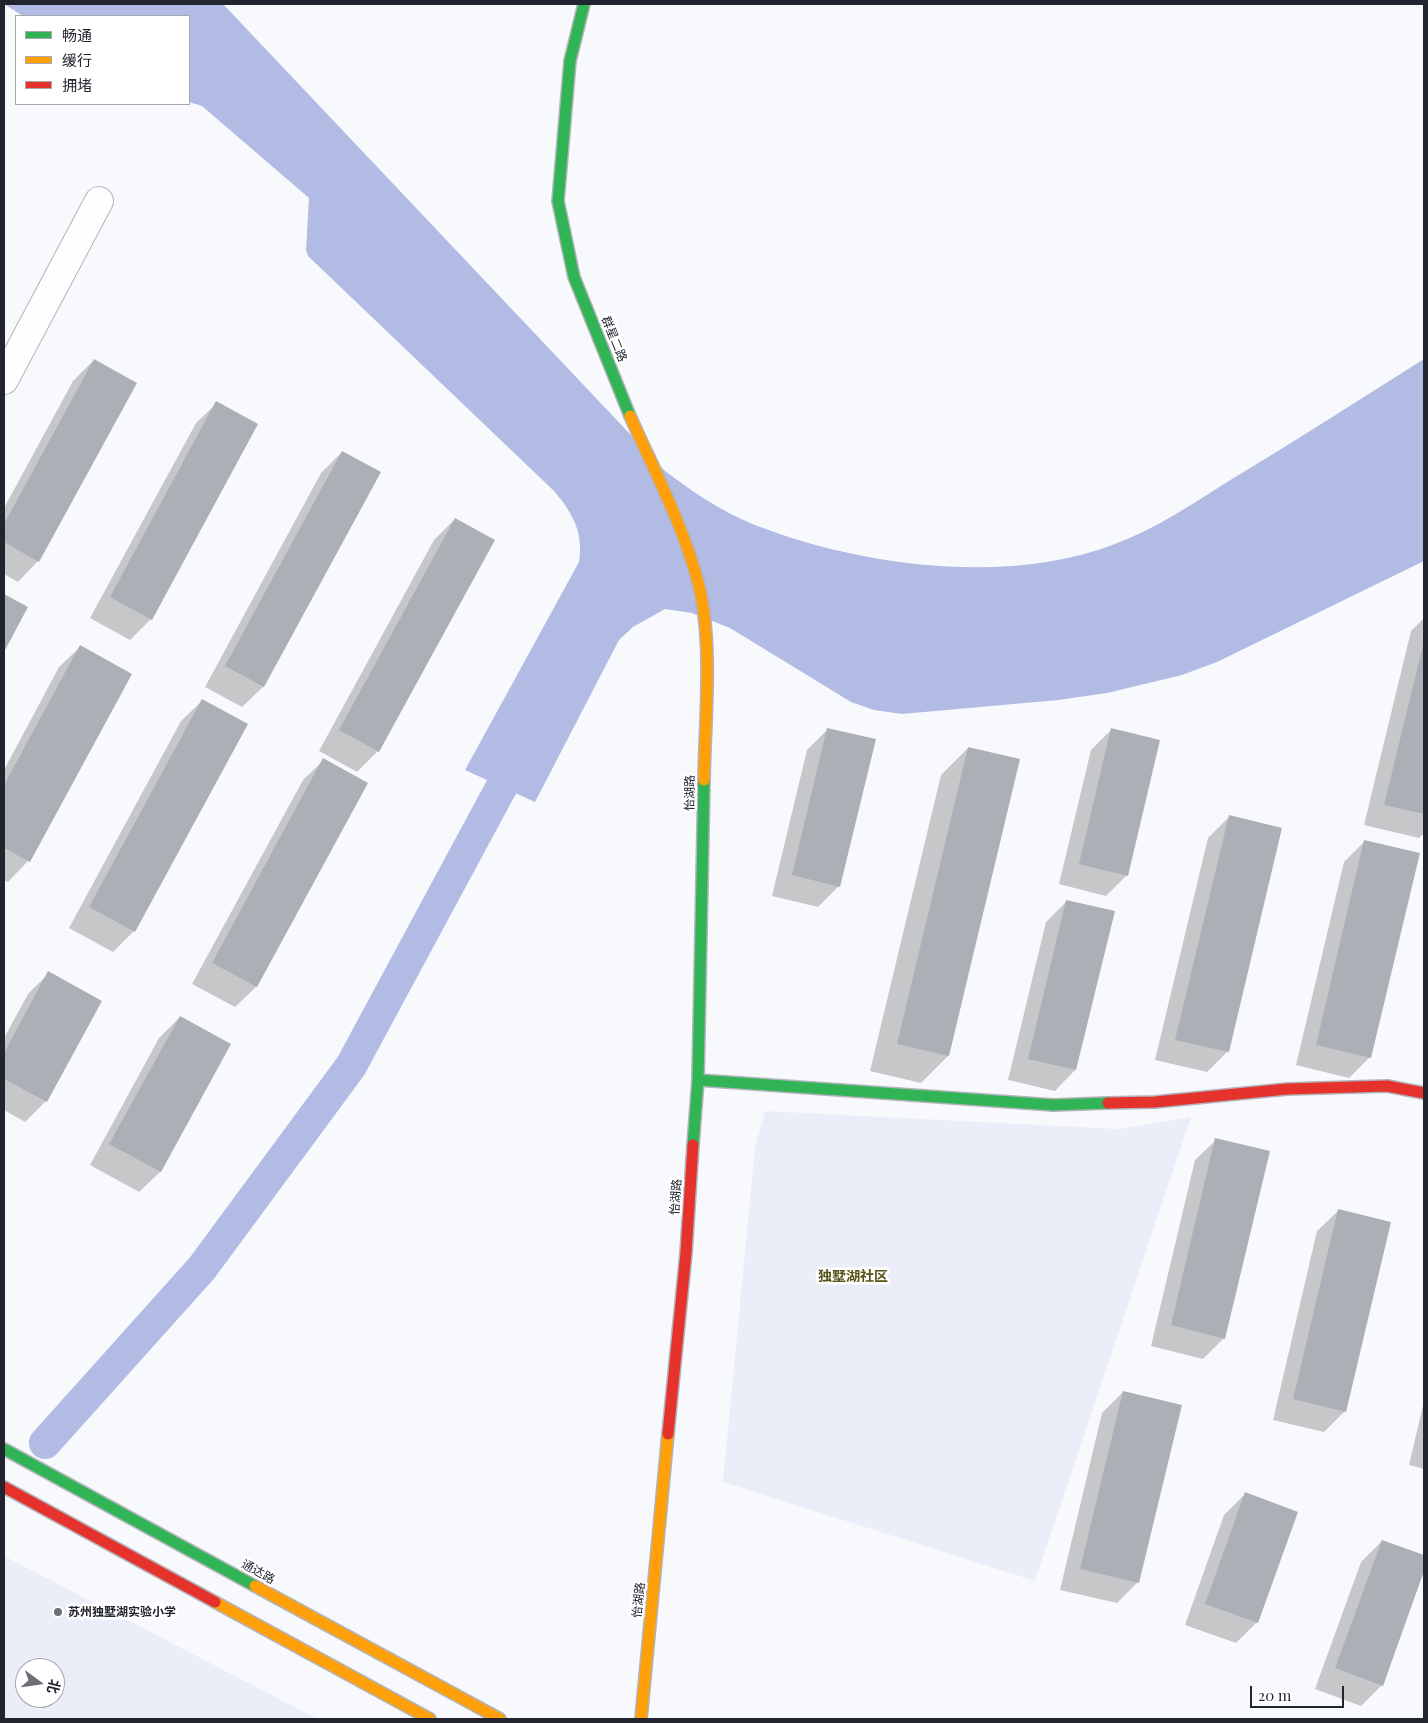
<!DOCTYPE html>
<meta charset="utf-8">
<style>
body{margin:0}
#map{position:relative;width:1428px;height:1723px;overflow:hidden;background:#f8f9fc;font-family:"Playfair Display","Noto Sans SC",serif}
canvas{display:block}
.frame{position:absolute;inset:0;border:5px solid #222530;pointer-events:none}
.legend{position:absolute;left:15px;top:15px;width:175px;height:90px;box-sizing:border-box;background:#fff;border:1px solid #a7a8ac;margin:0;padding:6px 9px;list-style:none;font-size:15px;color:#222530}
.legend li{display:flex;align-items:center;gap:10px;height:25px}
.legend b{width:25px;border:1px solid #a7a8ac}
.north{position:absolute;left:15px;top:1658px;width:50px;height:50px;box-sizing:border-box;background:#fff;border:1px solid #a7a8ac;border-radius:50%;rotate:104deg;font-size:14px;font-weight:700;line-height:20px;text-align:center;color:#222530}
.north::after{content:'';display:block;margin:auto;width:18px;height:22px;background:#6d6f77;clip-path:polygon(50% 0,100% 100%,50% 72%,0 100%)}
.scale{position:absolute;left:1250px;top:1686px;width:94px;height:22px;box-sizing:border-box;border:2px solid #222530;border-top:0;padding-left:6px;font-size:15px;line-height:18px;white-space:nowrap;color:#222530;-webkit-text-stroke:4px #fff;paint-order:stroke}
</style>
<div id="map">
<canvas width="1428" height="1723"></canvas>
<div class="frame"></div>
<ul class="legend">
<li><b style="height:6px;background:#30b455"></b>畅通</li>
<li><b style="height:6px;background:#ff9f0a"></b>缓行</li>
<li><b style="height:6px;background:#e5322d"></b>拥堵</li>
</ul>
<div class="north">北</div>
<div class="scale">20 m</div>
</div>
<script>
const ctx = document.querySelector('canvas').getContext('2d');
ctx.lineJoin = 'round';
function paint(path, color) {
  ctx.fillStyle = color;
  ctx.fill(path, 'evenodd');
}
function trace(path, color, width, dash) {
  ctx.strokeStyle = color;
  ctx.lineWidth = width;
  ctx.lineCap = dash ? 'butt' : 'round';
  ctx.setLineDash(dash || []);
  ctx.stroke(path);
}
function drawText(font, color, halo, rows, align = 'center') {
  ctx.font = font + ' "Playfair Display","Noto Sans SC",serif';
  ctx.lineWidth = 5;
  ctx.setLineDash([]);
  ctx.textBaseline = 'middle';
  ctx.strokeStyle = halo;
  ctx.fillStyle = color;
  for (const [text, x, y, turn = 0] of rows) {
    ctx.save();
    ctx.translate(x, y);
    ctx.rotate((+turn || 0) * Math.PI / 180);
    ctx.textAlign = isNaN(turn) ? turn : align;
    if (halo) ctx.strokeText(text, 0, 0);
    ctx.fillText(text, 0, 0);
    ctx.restore();
  }
}
const built = new Path2D(`
 M765,1111L1118,1129L1191,1117L1035,1581L723,1482L755,1147Z
 M4,1556L318,1719H4ZM25,1668H55V1698H25Z`);
const water = new Path2D(`
 M4,4H223L665,471C693,492 722,512 755,525C860,566 1007,586 1115,544C1156,529 1195,502 1232,479C1297,440 1360,399 1424,359V561L1217,662L1182,675L1107,693L1058,700L902,714L874,710L851,702L730,628L692,613L665,609L633,627L619,640L535,802L465,770L579,562C584,533 572,512 554,491L308,256L306,250L309,198L202,106L189,102V16H23Z`);
const shadow = new Path2D(`
 M94,360L38,561L18,582L4,574V508L73,381Z
 M217,403L151,619L130,640L90,618L196,423Z
 M342,452L380,473L263,687L242,707L205,687L321,473Z
 M455,519L378,751L357,772L319,751L434,540Z
 M4,596L26,608L4,649Z
 M1424,618V833L1419,838L1364,825L1411,631Z
 M80,647L28,861L8,882L4,880V770L59,667Z
 M202,701L134,931L113,952L69,928L181,721Z
 M828,729L839,886L818,907L772,896L807,750Z
 M1112,729L1127,875L1106,896L1059,884L1091,750Z
 M968,748L948,1056L921,1083L870,1071L941,775Z
 M324,760L367,783L256,987L235,1007L192,984L303,780Z
 M1229,817L1228,1051L1207,1072L1155,1060L1208,838Z
 M1365,841L1370,1057L1349,1078L1296,1065L1344,862Z
 M1067,901L1075,1070L1055,1091L1008,1080L1046,922Z
 M49,973L46,1101L25,1122L4,1110V1038L28,994Z
 M180,1017L229,1044L160,1172L139,1192L90,1165L159,1038Z
 M1216,1140L1224,1338L1203,1359L1151,1346L1195,1160Z
 M1338,1211L1345,1411L1324,1432L1273,1420L1317,1231Z
 M1123,1392L1138,1582L1117,1603L1060,1590L1102,1413Z
 M1424,1401V1469L1409,1465Z
 M1245,1494L1257,1622L1236,1643L1185,1625L1224,1515Z
 M1382,1541L1424,1556V1568L1382,1685L1361,1706L1315,1689L1361,1562Z`);
const canal = new Path2D(`
 M45,1443L202,1268L351,1066L502,786`);
const building = new Path2D(`
 M94,359L137,383L39,562L4,542V524Z
 M216,401L258,424L152,620L110,597Z
 M342,451L381,472L264,687L225,666Z
 M455,518L495,540L379,752L339,730Z
 M4,594L28,607L4,652Z
 M1424,641V814L1384,805Z
 M80,645L132,674L30,862L4,848V785Z
 M202,699L248,724L135,932L89,907Z
 M827,728L876,739L840,887L792,875Z
 M1111,728L1160,740L1128,876L1079,864Z
 M968,747L1020,759L949,1056L897,1044Z
 M323,758L368,783L257,987L212,963Z
 M1229,815L1282,828L1229,1052L1175,1040Z
 M1364,840L1420,853L1371,1058L1316,1045Z
 M1066,900L1115,911L1076,1070L1028,1059Z
 M48,971L102,1001L47,1102L4,1079V1053Z
 M180,1016L231,1044L161,1172L109,1144Z
 M1215,1138L1270,1151L1225,1339L1171,1325Z
 M1338,1209L1391,1222L1346,1412L1293,1399Z
 M1123,1391L1182,1405L1139,1583L1080,1569Z
 M1245,1492L1298,1512L1258,1623L1205,1604Z
 M1382,1540L1424,1555V1571L1383,1686L1335,1668Z`);
const street = new Path2D(`
 M4,380L99,201`);
const fast = new Path2D(`
 M584,4L570,61L558,201L574,277L630,416
 M698,1080L1053,1105L1108,1103
 M693,1145L698,1080L704,780
 M4,1449L255,1586`);
const slow = new Path2D(`
 M630,416C655,472 684,527 699,586C713,644 705,720 704,780
 M255,1586L500,1719
 M215,1602L430,1719
 M641,1719L668,1434`);
const jam = new Path2D(`
 M1108,1103L1155,1102L1287,1089L1387,1086L1424,1093
 M668,1434L686,1253L693,1145
 M4,1487L215,1602`);
const markers = [
 [58,1612,5,"#6d6f77"]
];
const streetNames = [
 ["群星二路",614,339,68],
 ["怡湖路",690,793,-89],
 ["怡湖路",676,1197,-86],
 ["通达路",258,1572,29],
 ["怡湖路",639,1600,-84]
];
const poiNames = [
 ["苏州独墅湖实验小学",68,1612]
];
const neighbourhoodNames = [
 ["独墅湖社区",853,1277]
];
paint(built, '#ebeef8');
paint(water, '#b2bbe3');
paint(shadow, '#0003');
trace(canal, '#b2bbe3', 32);
paint(building, '#adafb6');
trace(street, '#b3b4bb', 30);
trace(fast, '#b3b4bb', 14);
trace(slow, '#b3b4bb', 14);
trace(jam, '#b3b4bb', 14);
trace(street, '#fefeff', 28);
trace(fast, '#30b455', 11);
trace(slow, '#ff9f0a', 11);
trace(jam, '#e5322d', 11);
for (const [x, y, r, color] of markers) {
  const dot = new Path2D();
  dot.arc(x, y, r, 0, 2 * Math.PI);
  ctx.fillStyle = color;
  ctx.fill(dot);
  trace(dot, '#fff', 2);
}
drawText('12px', '#222530', '#fff', streetNames);
drawText('bold 12px', '#222530', '#fff', poiNames, 'left');
drawText('bold 14px', '#575215', '#fff', neighbourhoodNames);
</script>
